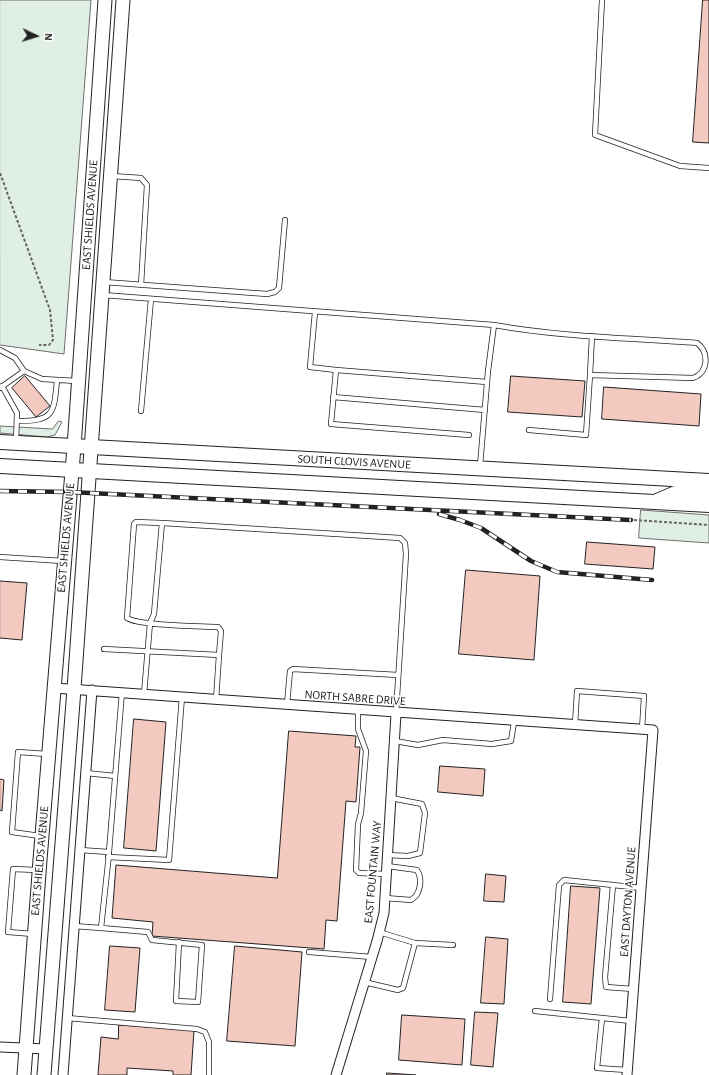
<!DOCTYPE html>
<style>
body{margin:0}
#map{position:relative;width:709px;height:1075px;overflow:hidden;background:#fff;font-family:"Alegreya Sans",sans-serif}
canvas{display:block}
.north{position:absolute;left:16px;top:16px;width:40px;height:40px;-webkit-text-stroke:3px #fff;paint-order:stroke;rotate:94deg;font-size:11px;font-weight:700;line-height:16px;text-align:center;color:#222}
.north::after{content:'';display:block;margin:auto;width:14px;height:18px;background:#222;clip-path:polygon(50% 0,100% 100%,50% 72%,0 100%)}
</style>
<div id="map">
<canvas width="709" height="1075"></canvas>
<div class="north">N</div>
</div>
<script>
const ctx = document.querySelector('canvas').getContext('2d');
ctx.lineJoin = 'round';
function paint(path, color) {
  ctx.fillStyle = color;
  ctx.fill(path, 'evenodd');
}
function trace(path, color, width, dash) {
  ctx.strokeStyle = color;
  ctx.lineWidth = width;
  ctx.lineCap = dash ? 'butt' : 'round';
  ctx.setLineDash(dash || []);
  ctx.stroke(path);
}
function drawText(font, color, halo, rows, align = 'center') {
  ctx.font = font + ' "Alegreya Sans",sans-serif';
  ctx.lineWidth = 3;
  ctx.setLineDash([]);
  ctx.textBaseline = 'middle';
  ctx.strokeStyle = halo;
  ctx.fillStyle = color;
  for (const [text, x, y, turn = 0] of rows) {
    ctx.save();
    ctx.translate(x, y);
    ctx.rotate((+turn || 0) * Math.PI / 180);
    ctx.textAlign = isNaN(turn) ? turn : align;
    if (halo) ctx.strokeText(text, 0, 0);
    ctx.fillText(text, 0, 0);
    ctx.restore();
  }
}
const green = new Path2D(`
 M0,0H91L64,354L0,345Z
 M59,421L62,422L55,435L47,437L0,433V426L52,429Z
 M641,510L709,515V543L639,538Z`);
const building = new Path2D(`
 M703,0H709V143L693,142Z
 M25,376L50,406L36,417L12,388Z
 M511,376L585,381L582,417L508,412Z
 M604,387L701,394L699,426L602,419Z
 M587,542L655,547L653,569L585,564Z
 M466,570L540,576L534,660L459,654Z
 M0,581L27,583L22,640L0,638Z
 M134,719L166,722L156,851L124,848Z
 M289,731L356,736L355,747H360L356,802L346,801L337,921L326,920L324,949L152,936L153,922L112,918L116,865L277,878Z
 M440,766L485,769L483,796L438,792Z
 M0,779L4,780L2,811L0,810Z
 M486,874L506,876L504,902L484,901Z
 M571,886L600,888L591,1004L563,1002Z
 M486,937L508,939L504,1004L481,1003Z
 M110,946L140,948L135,1012L105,1010Z
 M235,946L302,952L295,1046L227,1041Z
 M475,1012L498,1013L493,1067L471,1065Z
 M402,1015L465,1019L462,1065L399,1060Z
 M119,1025L194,1030L191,1075H173V1071L127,1068V1075H98L101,1037L118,1039Z
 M387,1073L416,1075H387Z`);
const path = new Path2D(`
 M0,173L50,310L53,340L49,345H39
 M634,520L709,525`);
const lane = new Path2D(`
 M602,0L595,135L680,166L709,168
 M112,176L141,178L147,185L141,285
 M104,282L267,294L275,292L279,288L285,220
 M103,295L494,325C561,337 629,338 697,343C709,352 709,372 693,378L590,375L586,435L529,430
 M315,312L310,367L336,370L331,424L469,435
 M0,350L15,358L24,371
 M336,370L487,382
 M590,375L592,336
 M2,386L17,413L16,442
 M0,388L24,371L42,379L77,381
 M333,397L485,410
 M141,411L151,299
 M17,421C54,421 54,414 57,380
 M480,466L488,371L494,325
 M0,557L63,561
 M104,649L219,655L221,631L218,627C200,626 139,626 127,618L134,524L136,522L162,523
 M144,694L150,623L154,614L162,523L400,538L405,543L406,554L396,713
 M216,700L219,655
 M287,704L290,671L293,669L398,675
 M358,711V729L366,751L361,813L358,824L356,870L359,873L386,874
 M575,725L577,691L644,696L642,730
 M395,741L418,745L443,740L492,744L511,741L514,722
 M86,773L115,776
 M40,836L12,832L18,752L47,754
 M80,850L109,852L122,692
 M387,855L408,856L420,853L425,813L422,804L391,798
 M108,857L169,860L182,697
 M613,885L641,888
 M385,898L411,900L416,896C421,888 422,878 417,870L387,866
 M74,926L101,928L109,854
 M101,928L148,932L152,940L202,945L198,1002L176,1001L179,942
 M379,932L415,943L453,945
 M33,934L8,932L13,869L37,870
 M309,952L372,957
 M364,982L398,990L403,988L415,943
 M550,999L559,885L564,880L613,885L605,977L606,987L633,989
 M535,1011L602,1018
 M67,1018L197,1029L205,1032L209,1042V1075
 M627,1070L597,1068L602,1018L631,1021`);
const street = new Path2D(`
 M54,688L653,730L627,1075
 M0,1047L46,1049
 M63,1075L92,690
 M336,1075L377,941L384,913L396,714`);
const secondary = new Path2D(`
 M24,1075L40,860L74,447L105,0
 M44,1075L74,689L123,0`);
const primary = new Path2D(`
 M0,442L709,481
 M0,466L709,505
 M657,501L678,492H709`);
const rail = new Path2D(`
 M0,491L70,492L631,520
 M439,514L460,520L481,528L531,561L557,572L652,580`);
const streetNames = [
 ["EAST SHIELDS AVENUE",90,215,-86],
 ["SOUTH CLOVIS AVENUE",354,462,3],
 ["EAST SHIELDS AVENUE",66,538,-85],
 ["NORTH SABRE DRIVE",355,698,4],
 ["EAST SHIELDS AVENUE",40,861,-85],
 ["EAST FOUNTAIN WAY",373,872,-85],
 ["EAST DAYTON AVENUE",628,902,-86]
];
paint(green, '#e0efe3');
trace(green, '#6f6f6f', 1);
paint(building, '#f3c9c0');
trace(building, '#222', 1);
trace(lane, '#222', 6);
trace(street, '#222', 11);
trace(secondary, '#222', 15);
trace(primary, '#222', 16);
trace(path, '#646464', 2, [3, 2]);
trace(lane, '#fff', 4.5);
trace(street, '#fff', 9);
trace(secondary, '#fff', 13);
trace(primary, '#fff', 14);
trace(rail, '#222', 4.5);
trace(rail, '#fff', 3, [9]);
drawText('12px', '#222', '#fff', streetNames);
</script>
